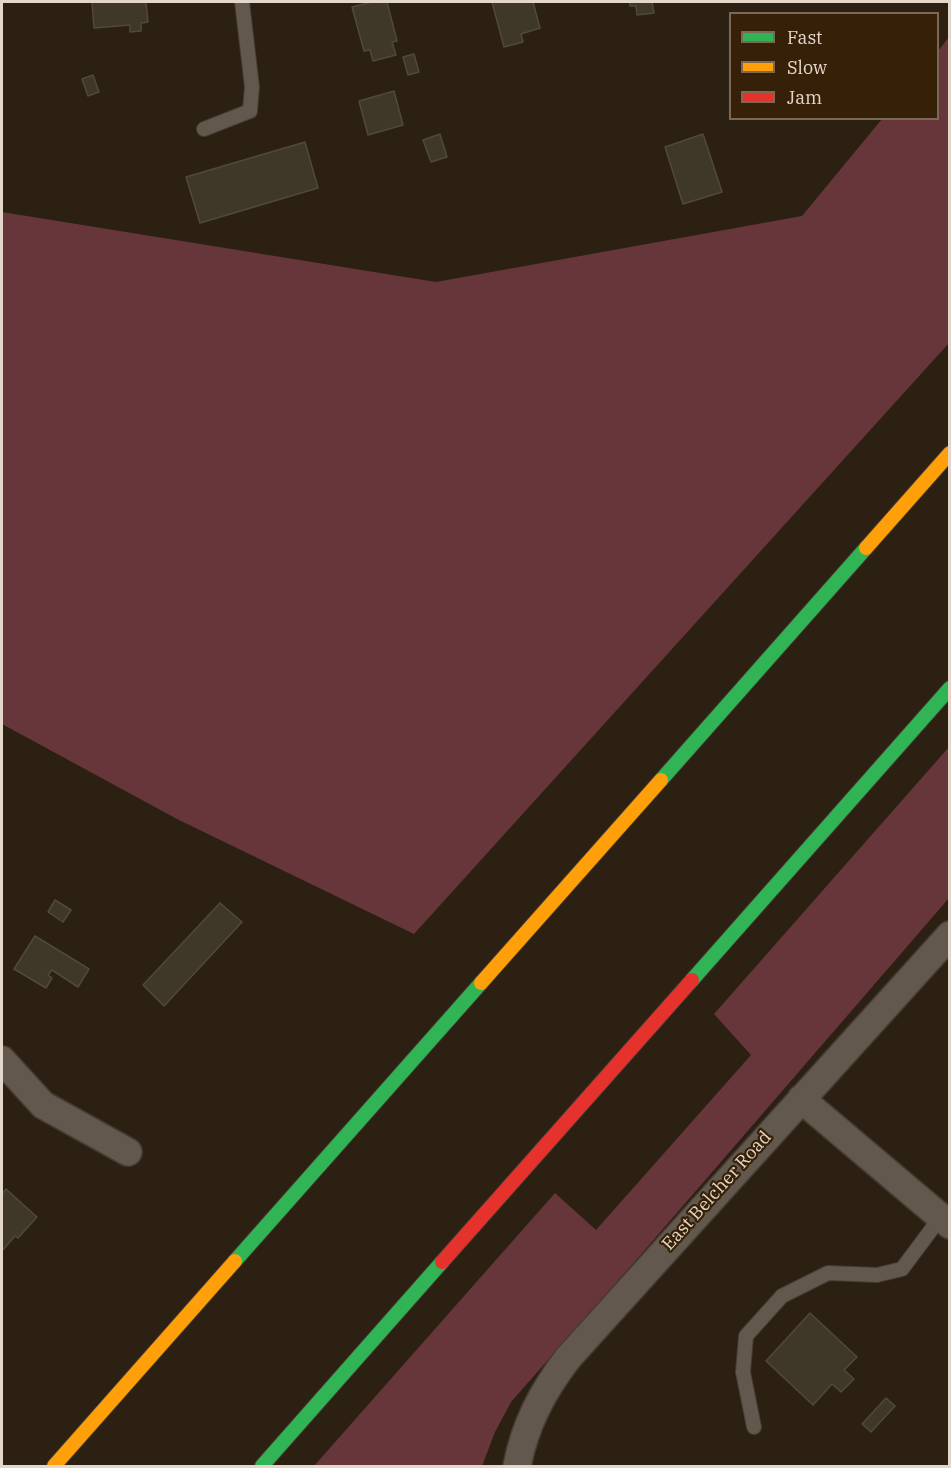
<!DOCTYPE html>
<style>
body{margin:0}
#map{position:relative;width:951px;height:1468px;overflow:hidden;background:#2c2012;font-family:"IBM Plex Serif",serif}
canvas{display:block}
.frame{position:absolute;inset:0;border:3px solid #e4d6c8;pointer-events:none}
.legend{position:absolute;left:729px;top:12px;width:210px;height:108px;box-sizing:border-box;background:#362108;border:2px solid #7c6955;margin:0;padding:8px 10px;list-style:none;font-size:18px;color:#e4d6c8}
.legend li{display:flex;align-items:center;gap:12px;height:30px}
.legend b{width:30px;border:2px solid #7c6955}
</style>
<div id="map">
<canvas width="951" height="1468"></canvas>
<div class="frame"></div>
<ul class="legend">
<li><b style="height:8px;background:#30b455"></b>Fast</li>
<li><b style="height:8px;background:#ff9f0a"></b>Slow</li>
<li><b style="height:8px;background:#e5322d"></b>Jam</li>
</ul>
</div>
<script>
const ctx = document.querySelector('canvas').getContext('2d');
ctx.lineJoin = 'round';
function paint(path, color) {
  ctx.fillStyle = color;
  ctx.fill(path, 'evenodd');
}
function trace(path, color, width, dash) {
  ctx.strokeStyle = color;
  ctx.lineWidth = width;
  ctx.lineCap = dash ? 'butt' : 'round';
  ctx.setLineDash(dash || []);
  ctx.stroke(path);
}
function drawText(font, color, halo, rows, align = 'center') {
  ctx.font = font + ' "IBM Plex Serif",serif';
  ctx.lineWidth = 4.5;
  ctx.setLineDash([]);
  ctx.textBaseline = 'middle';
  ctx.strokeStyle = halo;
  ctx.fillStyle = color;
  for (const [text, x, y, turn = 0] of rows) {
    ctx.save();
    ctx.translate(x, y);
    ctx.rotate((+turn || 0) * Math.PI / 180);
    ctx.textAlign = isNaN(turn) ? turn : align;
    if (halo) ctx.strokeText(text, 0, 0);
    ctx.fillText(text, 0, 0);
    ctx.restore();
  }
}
const green = new Path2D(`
 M949,37V343L414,934L177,819L2,724V212L436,282L802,216L882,119L938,118V51Z
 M949,747V898L637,1259L511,1402L495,1432L482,1466H314L555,1193L596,1230L751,1055L714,1014Z`);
const building = new Path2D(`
 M92,2H146L148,22L141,23V31L130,32V25L94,28Z
 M372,2H387L397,41L392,42L396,55L373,61L370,50L364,51L352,7Z
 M492,2H533L540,28L521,34L523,42L504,47Z
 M630,2H652L654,13L637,15L636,6H630Z
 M414,54L419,72L408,75L403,57Z
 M93,75L99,92L88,96L82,79Z
 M394,91L403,125L368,135L359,101Z
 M440,134L447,157L431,162L423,140Z
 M703,134L722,192L683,204L665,147Z
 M305,142L318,188L200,223L186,177Z
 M55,900L71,910L63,922L48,912Z
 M220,903L242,922L164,1006L143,985Z
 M35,936L89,969L78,987L52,970L48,975L52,978L46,988L14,969Z
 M6,1189L37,1217L18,1238L15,1236L2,1251V1194Z
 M810,1313L857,1357L844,1370L854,1379L841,1392L832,1384L813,1405L766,1361Z
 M886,1398L895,1406L871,1432L862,1424Z`);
const lane = new Path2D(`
 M204,129L250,111L252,87L242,2
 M754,1427L743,1372L746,1336L782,1296L828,1273L877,1275L902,1269L940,1218`);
const street = new Path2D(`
 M2,1060L43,1105L128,1152
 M801,1099L950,1225
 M517,1466C525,1425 542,1392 568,1358L950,935`);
const fast = new Path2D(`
 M661,780L866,548
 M692,980L950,688
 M235,1261L481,983
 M262,1466L442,1262`);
const slow = new Path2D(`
 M866,548L950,453
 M481,983L661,780
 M54,1466L235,1261`);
const jam = new Path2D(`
 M442,1262L692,980`);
const streetNames = [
 ["East Belcher Road",717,1191,-48]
];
paint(green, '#67363b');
paint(building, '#3f3829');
trace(building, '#51493c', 1.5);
trace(lane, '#463c32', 16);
trace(street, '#463c32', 30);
trace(fast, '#463c32', 16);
trace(slow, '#463c32', 16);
trace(jam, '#463c32', 16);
trace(lane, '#62584e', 14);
trace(street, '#62584e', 27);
trace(fast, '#30b455', 14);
trace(slow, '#ff9f0a', 14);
trace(jam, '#e5322d', 14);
drawText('18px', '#e4d6c8', '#362108', streetNames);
</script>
